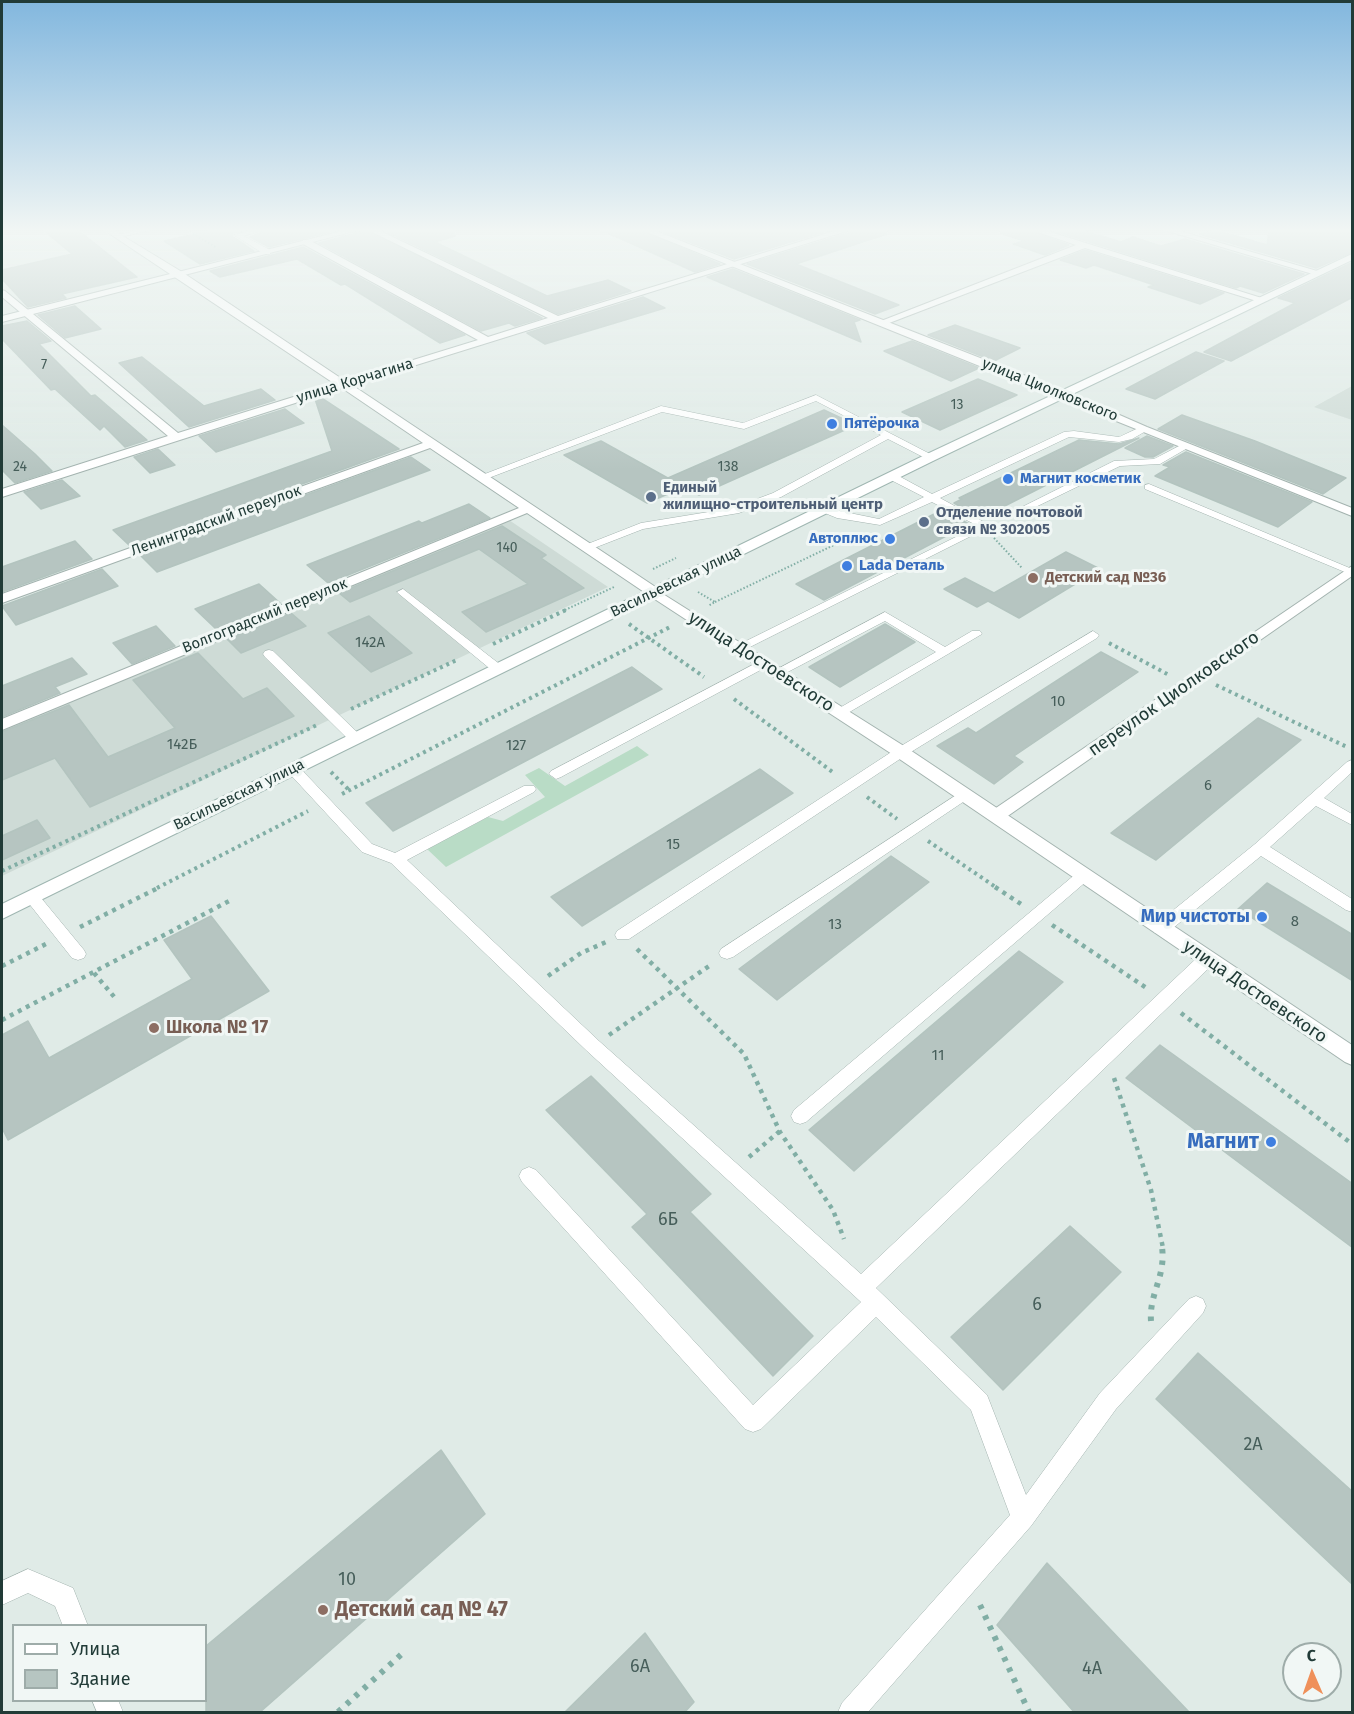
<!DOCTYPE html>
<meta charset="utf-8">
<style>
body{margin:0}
#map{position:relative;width:1354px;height:1714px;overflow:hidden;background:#e0ebe7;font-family:"Fira Sans",sans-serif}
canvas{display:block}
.frame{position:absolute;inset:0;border:3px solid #213b37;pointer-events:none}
.legend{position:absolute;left:12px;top:1624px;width:195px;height:78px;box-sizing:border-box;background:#f1f7f5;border:2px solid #9eaca9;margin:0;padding:8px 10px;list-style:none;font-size:18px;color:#213b37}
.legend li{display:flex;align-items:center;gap:12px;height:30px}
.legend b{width:30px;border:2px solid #9eaca9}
.north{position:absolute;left:1282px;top:1642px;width:60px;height:60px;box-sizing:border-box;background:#f1f7f5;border:2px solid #9eaca9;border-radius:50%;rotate:358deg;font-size:16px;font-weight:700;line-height:24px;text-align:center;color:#213b37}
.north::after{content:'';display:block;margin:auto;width:21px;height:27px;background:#ef905a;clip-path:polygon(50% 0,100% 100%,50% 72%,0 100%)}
</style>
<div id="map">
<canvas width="1354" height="1714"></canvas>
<div class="frame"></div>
<ul class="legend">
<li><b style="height:8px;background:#fff"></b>Улица</li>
<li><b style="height:16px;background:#b6c5c1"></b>Здание</li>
</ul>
<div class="north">С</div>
</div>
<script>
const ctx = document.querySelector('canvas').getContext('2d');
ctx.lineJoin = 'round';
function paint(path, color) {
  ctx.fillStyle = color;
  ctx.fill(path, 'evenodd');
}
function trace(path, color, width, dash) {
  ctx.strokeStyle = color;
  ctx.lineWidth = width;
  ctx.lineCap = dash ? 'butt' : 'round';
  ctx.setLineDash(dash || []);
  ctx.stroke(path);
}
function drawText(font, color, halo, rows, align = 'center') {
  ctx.font = font + ' "Fira Sans",sans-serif';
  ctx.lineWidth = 6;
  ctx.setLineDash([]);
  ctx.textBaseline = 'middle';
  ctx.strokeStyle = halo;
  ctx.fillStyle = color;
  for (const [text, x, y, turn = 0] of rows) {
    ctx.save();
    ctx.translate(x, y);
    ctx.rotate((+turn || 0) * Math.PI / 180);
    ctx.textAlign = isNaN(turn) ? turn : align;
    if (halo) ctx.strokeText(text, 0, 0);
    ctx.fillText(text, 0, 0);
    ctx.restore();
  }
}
const built = new Path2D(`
 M1352,386V420L1314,407Z
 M509,520L608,587L2,876V730Z`);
const green = new Path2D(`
 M637,746L649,755L446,867L427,849L488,817L503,821L545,797L525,775L539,768L565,786Z`);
const building = new Path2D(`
 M43,230H78L137,277L62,294L66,298L28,307L2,279V270L72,254Z
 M214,230H245L233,233L232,236L254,251L200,264L164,241Z
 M266,230H338L269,247L250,237Z
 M361,230H366L542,318L515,326L509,323L481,331L319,243L360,232Z
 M383,230H454L455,236L435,242L547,296L608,280L631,291L558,314Z
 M601,230H640L720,264L695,272Z
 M658,230H831L734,259Z
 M852,230H887V234L796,264L899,305L875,314L747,264L851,232Z
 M1000,230H1030L1069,245L1045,255L1013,244L1024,241L1000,233Z
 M1051,230H1081L1121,242L1133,237L1161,246L1185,239L1304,274L1263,293L1240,286L1236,288Z
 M1216,230L1267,245L1269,230H1353V252L1316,268L1199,234Z
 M303,247L465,335L440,343L345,284L341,285L297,259L220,277L210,271Z
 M1085,250L1224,293L1200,304L1148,287L1154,285L1094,265L1086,268L1060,260Z
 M1353,262V297L1231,361L1204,352L1295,303L1278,298Z
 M733,269L860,320L854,322L861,342L707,277Z
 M643,297L665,308L545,344L527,333Z
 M75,306L101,329L65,338L38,315Z
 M27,321L51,341L39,344L91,396L95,395L147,440L125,447L104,426L100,430L55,389L51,390L2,339V326Z
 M955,325L1020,348L994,361L928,335Z
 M912,341L979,368L951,381L884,351Z
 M1196,352L1224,361L1155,399L1126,389Z
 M142,357L204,406L261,389L275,400L189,427L119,363Z
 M978,379L1017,395L940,430L902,412Z
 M320,397L399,449L130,546L113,530L332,451L315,399Z
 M285,409L304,423L216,452L199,436Z
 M824,410L856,425L699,495L668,478Z
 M1182,415L1255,441L1346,478L1323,494L1158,429Z
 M2,425L35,454L52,471L15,483L2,470Z
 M1147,436L1173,446L1153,457H1145L1125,448Z
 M1139,438L981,518L954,503L962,499L959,498L1079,440L1119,444Z
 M601,441L684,487L647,503L564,455Z
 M158,449L175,465L150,473L134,457Z
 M1186,452L1312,502L1278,527L1155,476L1170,467L1163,465Z
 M411,457L430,470L157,572L140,555Z
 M62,480L80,496L41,509L24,492Z
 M469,504L490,518L328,583L307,565L419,521L422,523Z
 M942,510L969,524L824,600L796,584Z
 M502,526L546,555L541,558L584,588L486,632L462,612L528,584L479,549L350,602L339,593Z
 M75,541L92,559L2,592V567Z
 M1066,552L1100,569L1019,618L988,601L977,607L944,589L965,578L994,593Z
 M102,569L118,586L16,625L2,606Z
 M259,584L280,603L216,629L195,609Z
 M291,613L306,626L241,653L227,639Z
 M369,616L412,653L371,672L328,633Z
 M885,624L915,642L840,687L809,667Z
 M156,626L175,646L132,664L113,643Z
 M1101,652L1138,672L1014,756L1023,762L994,784L937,746L968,728L976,733Z
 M198,653L243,699L267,688L294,716L90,807L55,758L2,780V732L69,705L108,757L175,728L133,680Z
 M72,658L87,674L55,687L60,693L2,717V686Z
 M632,667L662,689L393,831L366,803Z
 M1258,718L1301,740L1156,860L1111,833Z
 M760,769L793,793L582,926L551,897Z
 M37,820L50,838L2,860V836Z
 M891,856L929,882L777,1000L739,969Z
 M1267,883L1353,935V981L1238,909Z
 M211,916L269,991L8,1140L2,1128V1035L28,1021L49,1058L192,979L164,940Z
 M1019,951L1063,982L854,1171L809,1130Z
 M1160,1045L1353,1184V1248L1126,1078Z
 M591,1076L711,1194L690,1212L813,1336L773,1376L632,1227L647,1214L546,1110Z
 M1070,1226L1121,1272L1003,1390L951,1337Z
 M1198,1353L1353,1492V1585L1156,1399Z
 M441,1450L485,1514L259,1713H206V1646Z
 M1047,1563L1190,1713H1075L997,1625Z
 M645,1633L694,1702L684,1713H564Z`);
const pathFar3 = new Path2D(`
 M187,230L217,248
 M994,538L1022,568
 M653,569L676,558
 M698,592L715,602L708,606
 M715,602L855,535
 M565,610L614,587`);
const pathFar2 = new Path2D(`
 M629,624L704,677
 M1109,643L1169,675
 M493,644L568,609
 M1216,685L1347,747
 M734,699L834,773
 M351,709L459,659
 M331,772L349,790
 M342,794L672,626
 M867,797L897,819
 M928,841L997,888
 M2,871L317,725
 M157,888L308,811`);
const pathFar1 = new Path2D(`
 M995,887L1021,904
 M1052,925L1148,989
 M80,927L160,887
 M637,949L744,1054L780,1132L833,1210L844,1239
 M2,966L46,944
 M94,973L116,999
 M548,976L581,953L606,942
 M1181,1013L1352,1144
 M2,1020L231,900
 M609,1035L712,964
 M1114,1078L1151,1190L1163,1248
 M749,1157L780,1131`);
const path = new Path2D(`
 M1151,1321C1149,1293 1166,1277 1162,1247
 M980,1605L1029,1712
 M338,1712L404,1652`);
const service = new Path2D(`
 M138,230H150L118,238L114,236Z
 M252,230H264L244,236L270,250V254H264L234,235Z
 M816,395L936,457L927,459L888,439L781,497L739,513L643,529L589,550L583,547L585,545L641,523L733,508L773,493L881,435L816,401L744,429L662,412L486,479L477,477L661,406L743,423Z
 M1143,426L1148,429L1146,431L1132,439L1119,442L1069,437L940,498L991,526L744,650L740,651L734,647L978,526L932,502L880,525L837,518L820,511V507L879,519L924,497L887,478V474H895L932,494L1064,432L1074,431L1119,437Z
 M1183,444L1191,446L1160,464L1120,466L1017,516L1013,517L1008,514L1114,461L1154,459Z
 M1149,484L1352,569V575L1145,489V485Z
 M403,589L502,666L504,669L502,672H494L399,594L397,592Z
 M885,612L945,647L972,631H980L982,634L841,717L834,713L836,710L936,652L885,621L782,675H774L772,672Z
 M1093,631L1099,635L1097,638L906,755L629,939H617L615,935L617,931L896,749Z
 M269,650L273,651L361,736L363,739L361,742H351L265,657L263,654L265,651Z
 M764,659L770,663L768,666L561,777L556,779L549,774L551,771Z
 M1352,760V772L1324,798L1352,814V825L1316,806L1270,847L1352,899V912L1346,910L1261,856L1167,933H1155L1153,929L1155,925L1255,844L1347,762Z
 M293,764L298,766L372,844L395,853L524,786H534L536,789L534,792L407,860L599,1041L861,1274L1200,955L1206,954L1212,955L1214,960L1212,965L876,1288L987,1395L1026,1495L1100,1393L1189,1299L1196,1296L1203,1299L1206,1306L1203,1313L1116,1409L1031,1526L868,1712H838L842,1703L1010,1515L971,1410L876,1317L761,1429L753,1432L745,1429L522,1182L519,1176L522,1170L529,1167L536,1170L753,1405L861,1302L587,1051L391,863L362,852L288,772L286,769Z
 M964,790L969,792L971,795L969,798L733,957L727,959L721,957L719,953L721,949Z
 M1083,870L1088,872L1091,876L1088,880L806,1122L800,1124L794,1122L791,1116L794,1110L1078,872Z
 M32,891L37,893L84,950L86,954L84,958L78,960L72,958L27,901L24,897L27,893Z
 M28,1569L73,1588L88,1626H63L55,1606L28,1593L2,1605V1581Z
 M92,1700H118L123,1712H97Z`);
const minor = new Path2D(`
 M104,230H113L182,272L345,381L478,340L303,244V240H309L488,337L548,318L368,230H378L558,316L838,230H850L352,385L660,590L662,593L660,596H650L527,513L2,730V719L519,508L430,448L2,603V594L423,443L342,388L2,497V489L168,436L2,297V290L5,291L178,433L335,384Z
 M1032,230H1044L1268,300L1260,302L1085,248L884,325L876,323L1076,245Z
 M1164,230H1176L1324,273L1316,275Z
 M1352,566V576L1002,820H990L987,816L990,812Z`);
const tertiary = new Path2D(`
 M346,230H359L2,322V316Z
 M642,230H653L1067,392L1147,427L1352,508V516Z
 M655,589L907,748L1352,1045V1065L1345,1062L895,756L650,596L648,593L650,590Z`);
const secondary = new Path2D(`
 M1352,254V260L935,460L2,919V904L927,454Z`);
const markers = [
 [832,424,6,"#3f7fe0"],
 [1008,479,6,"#3f7fe0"],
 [651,497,6,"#5c6f8a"],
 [924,522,6,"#5c6f8a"],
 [890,539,6,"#3f7fe0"],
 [847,566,6,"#3f7fe0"],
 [1033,578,6,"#8d6e63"],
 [1262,917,6,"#3f7fe0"],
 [154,1028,6,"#8d6e63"],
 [1271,1142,6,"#3f7fe0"],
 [323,1610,6,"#8d6e63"]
];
const farNumbernames = [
 ["7",44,365],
 ["13",957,405],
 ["24",20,467],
 ["138",728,467],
 ["140",507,548]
];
const farStreetnames = [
 ["улица Корчагина",355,381,-17],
 ["улица Циолковского",1050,390,22],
 ["Ленинградский переулок",216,521,-20],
 ["Васильевская улица",676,582,-26],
 ["Волгоградский переулок",265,616,-22],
 ["Васильевская улица",239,795,-26]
];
const farShopnames = [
 ["Пятёрочка",844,424],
 ["Магнит косметик",1020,479],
 ["Автоплюс",878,539,"right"],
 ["Lada Dеталь",859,566]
];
const farServicenames = [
 ["Единый",663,488],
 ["жилищно-строительный центр",663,505],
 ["Отделение почтовой",936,513],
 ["связи № 302005",936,530]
];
const farEducationnames = [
 ["Детский сад №36",1045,578]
];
const numberNames = [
 ["142А",370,643],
 ["10",1058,702],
 ["142Б",182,745],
 ["127",516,746],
 ["6",1208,786],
 ["15",673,845],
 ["8",1295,922],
 ["13",835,925],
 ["11",938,1056]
];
const streetNames = [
 ["улица Достоевского",761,662,33],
 ["переулок Циолковского",1174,694,-35],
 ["улица Достоевского",1255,992,34]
];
const shopNames = [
 ["Мир чистоты",1250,917]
];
const educationNames = [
 ["Школа № 17",166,1028]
];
const nearNumbernames = [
 ["6Б",668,1220],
 ["6",1037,1305],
 ["2А",1253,1445],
 ["10",347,1580],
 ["6А",640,1667],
 ["4А",1092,1669]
];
const nearShopnames = [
 ["Магнит",1259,1142]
];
const nearEducationnames = [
 ["Детский сад № 47",335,1610]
];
paint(built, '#cedbd6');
paint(green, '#b9dcc6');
paint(building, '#b6c5c1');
trace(building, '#b3c4bf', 1.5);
trace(service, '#a3b3af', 1);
trace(minor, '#a3b3af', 2);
trace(tertiary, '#a3b3af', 2);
trace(secondary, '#9fb6b1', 2);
trace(pathFar3, '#81aea5', 2, [1.5, 2]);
trace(pathFar2, '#81aea5', 4, [3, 4]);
trace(pathFar1, '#81aea5', 4.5, [4, 5]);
trace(path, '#81aea5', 6, [4.5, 7]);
paint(service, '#fff');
paint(minor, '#fff');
paint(tertiary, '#fff');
paint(secondary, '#fff');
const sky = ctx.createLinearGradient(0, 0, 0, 470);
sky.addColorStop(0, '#82b7de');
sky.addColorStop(0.49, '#f1f6f4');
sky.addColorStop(1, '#f1f6f400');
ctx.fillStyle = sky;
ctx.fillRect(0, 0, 1354, 470);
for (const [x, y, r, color] of markers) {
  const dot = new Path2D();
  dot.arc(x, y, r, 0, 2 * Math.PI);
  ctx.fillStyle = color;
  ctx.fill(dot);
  trace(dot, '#f1f7f5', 2);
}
drawText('14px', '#465e5a', null, farNumbernames);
drawText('15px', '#213b37', '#f1f7f5', farStreetnames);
drawText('bold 15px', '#366cbe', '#f1f7f5', farShopnames, 'left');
drawText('bold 15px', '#4e5e75', '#f1f7f5', farServicenames, 'left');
drawText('bold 15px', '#785e54', '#f1f7f5', farEducationnames, 'left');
drawText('15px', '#465e5a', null, numberNames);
drawText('18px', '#213b37', '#f1f7f5', streetNames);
drawText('bold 18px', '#366cbe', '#f1f7f5', shopNames, 'right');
drawText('bold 18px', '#785e54', '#f1f7f5', educationNames, 'left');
drawText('18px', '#465e5a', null, nearNumbernames);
drawText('bold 21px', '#366cbe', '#f1f7f5', nearShopnames, 'right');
drawText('bold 21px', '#785e54', '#f1f7f5', nearEducationnames, 'left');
</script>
